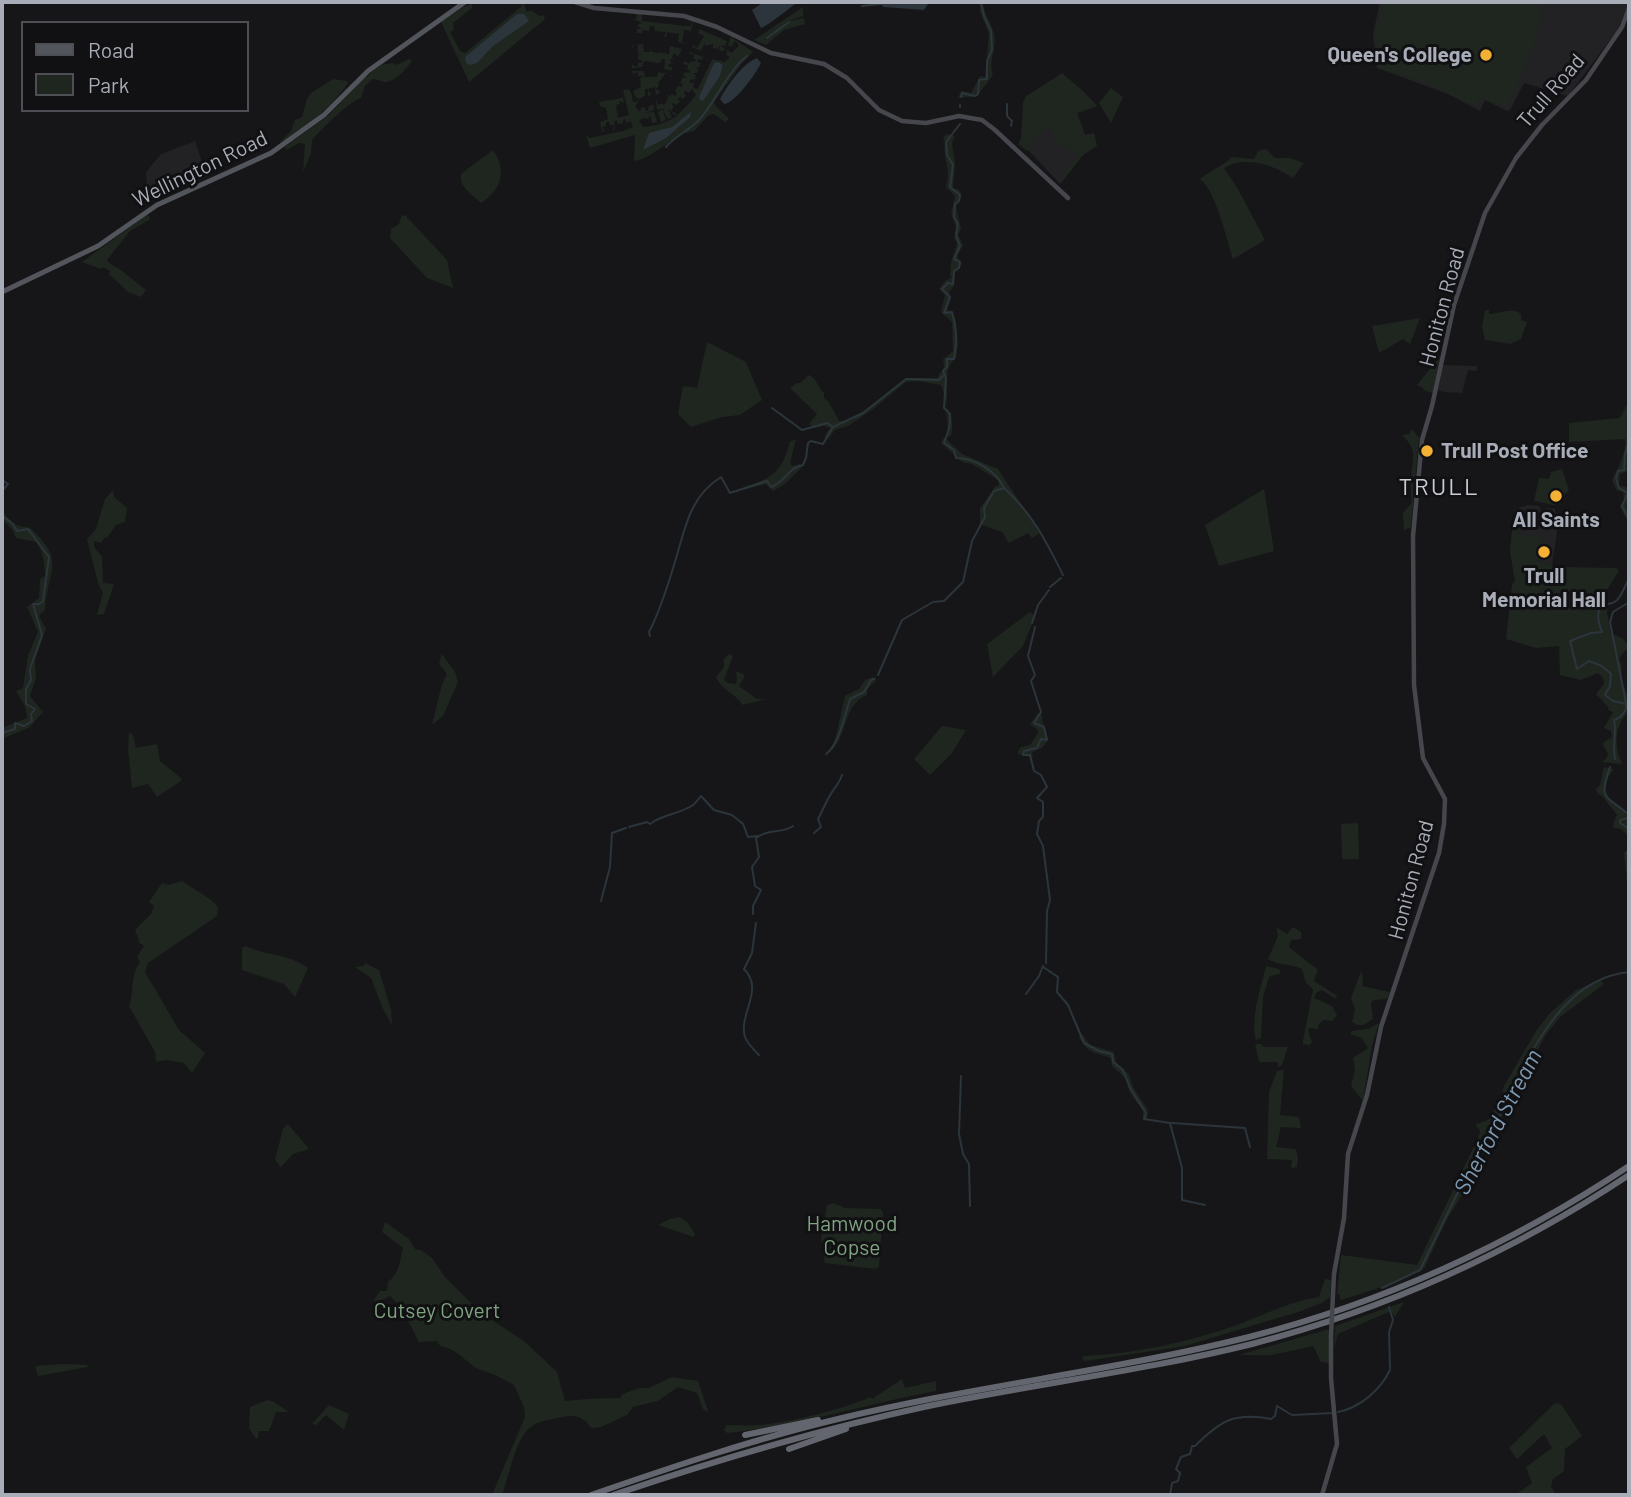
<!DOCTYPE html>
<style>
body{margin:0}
#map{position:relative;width:1631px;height:1497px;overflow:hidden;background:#161618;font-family:Barlow,sans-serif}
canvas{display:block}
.frame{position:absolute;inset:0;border:4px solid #a8adb8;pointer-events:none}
.legend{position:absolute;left:21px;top:21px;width:228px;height:91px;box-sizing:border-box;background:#111113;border:2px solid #4d4f55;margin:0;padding:9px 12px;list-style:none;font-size:21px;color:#a8adb8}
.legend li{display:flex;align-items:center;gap:14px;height:35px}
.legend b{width:35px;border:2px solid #4d4f55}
</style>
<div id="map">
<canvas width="1631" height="1497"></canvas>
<div class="frame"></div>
<ul class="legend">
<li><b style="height:9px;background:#53555c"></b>Road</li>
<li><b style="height:19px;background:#1e261f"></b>Park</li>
</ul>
</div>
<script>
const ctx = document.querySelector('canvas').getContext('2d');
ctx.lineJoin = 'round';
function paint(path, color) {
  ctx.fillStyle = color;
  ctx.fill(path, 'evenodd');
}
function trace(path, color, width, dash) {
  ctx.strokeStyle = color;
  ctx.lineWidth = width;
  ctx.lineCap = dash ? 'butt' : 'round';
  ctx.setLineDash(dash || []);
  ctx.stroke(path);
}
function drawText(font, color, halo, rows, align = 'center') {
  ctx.font = font + ' Barlow,sans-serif';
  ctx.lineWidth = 6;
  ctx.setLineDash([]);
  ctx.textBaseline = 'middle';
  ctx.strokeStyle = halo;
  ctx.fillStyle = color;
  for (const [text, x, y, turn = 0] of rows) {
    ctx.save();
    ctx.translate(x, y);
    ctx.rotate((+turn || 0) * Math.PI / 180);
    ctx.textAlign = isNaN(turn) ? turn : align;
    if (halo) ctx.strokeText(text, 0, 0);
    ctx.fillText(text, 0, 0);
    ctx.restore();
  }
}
const built = new Path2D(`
 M1380,2H1629L1618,29L1568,96L1524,83L1510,110L1507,111L1485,100L1480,111L1448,94L1377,68L1373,34Z
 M1084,92L1097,106L1077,113L1085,135L1094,133L1097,146L1083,155L1060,184L1029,151L1018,144L1021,139L1023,102L1027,95Z
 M195,141L207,177L148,203L146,172L161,154Z
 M1443,365L1477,366V371L1468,370L1462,393L1444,392L1438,390Z
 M1527,505L1539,506L1541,511L1547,508L1555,509V512L1560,513L1552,565L1510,552L1514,510Z`);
const green = new Path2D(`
 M519,2H523L527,12L530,10L540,16L545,15L544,20L469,82L441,22L463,7L472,4V8L453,23L454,30L450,32L460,51L465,53L522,6Z
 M980,2H986L983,3V6C986,16 992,25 994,34C997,49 988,61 993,75L977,96L958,98L961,91L971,93L980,76L985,77L989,34L980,12Z
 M1383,2H1539L1541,12L1535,42L1507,108L1480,97L1476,104L1472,105L1419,81L1378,68L1376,30Z
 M803,7V16L789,21L804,18L805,24L784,30L766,45L754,40Z
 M634,14L633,16L634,14H642V21L685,26H691L692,22L687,21H692L693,23L691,31L684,30L682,42L686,43L688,41L686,44L678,42L679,34L667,32L666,37H664L666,32L655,31L654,26H650L649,31L642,30V33H637V29H642L638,27V24L642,23L633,19H636L637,15Z
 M699,29L727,41L725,46L719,45L732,53L739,45L735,41L731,47L728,45L731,37L753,52L742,63L714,102L716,106L729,119L725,122L714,114L709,115L694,131C672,134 657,157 634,161L635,135L590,148L586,135L590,138L623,131L633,127L631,121L626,123L625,119L623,120V123L618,124L617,121H614L615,129L613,131L614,125H610L609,122H606V126L602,127L605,132L602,131L600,122L608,119L606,108L600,106L599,102L622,98L621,90L624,103L619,101L620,104L616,105L618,118L629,115L623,90L628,89L631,92L633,102L638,101L635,107L640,112L641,108L645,107L646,111L649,110L648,107L653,104L654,110L645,113L654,112L657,122L652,123L650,114L649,118L645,119L643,116V119L639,120L643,127C672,124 678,116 696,95L692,89L689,93L685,91L684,93L686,96L683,99L680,97L678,99L680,102L676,105L674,103L672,104L674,107L671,111L677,114L674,115L668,108L672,118L668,119L663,111L666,120L661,122L658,112L666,108L657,110L656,101L659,98L657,101L658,105L662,103L664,105L668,98L666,94L669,97L672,94L675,96L677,94L675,91L678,86L682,87L683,84L680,83L683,77L687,78L683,75L685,72L689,73L690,71L687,69L688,65L683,64L685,61L689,64L691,61L694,62L696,60L693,58L694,54H689L690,52L708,59L707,62V59L703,57L702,60L698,59L697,62L701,63L699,67H696L698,69L697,73H693L696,75L695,78L697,79L690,80V83H694L693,88L698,89L712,59L725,62L730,57L726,55L727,51L725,49L723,52L719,50L720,46L717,49L713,48V44L705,46V42L701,51L692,47L693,45L697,48L704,36L698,33ZM714,63L723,65L720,76L704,100H700L699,99Z
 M643,44L644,52H650L651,48L652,52L660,53L661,49V53H665L666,51V54H669L670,46L682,49L678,57L674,53L672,57L676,60L672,58L670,61L674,64L670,63L668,66L673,67L671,71L664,69L665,60L662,59L660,63L644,61L642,67L632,68V65L638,67V63L642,62V60H638V55H642L638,54V45H634L632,48V45Z
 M409,59L412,60C408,68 394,83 384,82C380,81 377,79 373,79L365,86L361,98C348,102 322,129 312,140L311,154L303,172L305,144L299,143L286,150L285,147L329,115L362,80L381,65L393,63L397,65Z
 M632,71H644L645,77H657L658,72L671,75L670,79V75L666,73L658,83L659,86L656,89L661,92L663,90L656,95L655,87L648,89L651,95L648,96V89H645V96L639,99L635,96L633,91L641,87L640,79L643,76H638V72L633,74Z
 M1062,73L1084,92L1097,106L1077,113L1085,135L1094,133L1097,146L1083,155L1060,184L1064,174L1078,156L1052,137L1054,134L1045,126L1035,141L1027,145L1029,148L1027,151L1018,144L1021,139L1025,97Z
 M333,79L347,81L348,83C336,102 299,137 279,143L291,131L295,120L302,117L307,99L311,93Z
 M1111,88L1123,97L1111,123L1099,103Z
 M947,134L955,136L952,143L955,163L953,188L959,190L962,195L956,207L961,229L958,235L963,245L957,256L962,264L955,273L954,286L949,292L951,298L947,310L952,311L954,315L958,343L956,358C941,370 950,389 946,406C952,416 954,423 951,436L948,437C947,421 947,399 941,385L918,381L906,382L872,410L848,426L835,430L828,439L824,437L830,428L824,426L814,428L809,424L817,414L790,388L797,383H800L809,375C818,379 817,387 824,393V398L829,402L839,421H850L891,392L905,378H937L944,367L943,359L953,351L952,322L941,312L945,295L939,289L945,281L951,278C948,266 954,255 957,243L954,238L956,228L951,213L955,196L946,187C952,167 942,159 945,142L943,138Z
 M1266,149L1275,158H1290L1304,163L1293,178C1274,165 1245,155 1224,168L1238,189L1265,240L1233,259C1226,238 1217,193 1200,179C1211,170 1223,166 1232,157L1254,159L1258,151Z
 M493,150C507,170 502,190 481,203C473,195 456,185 462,173Z
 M147,215L150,217L149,220L130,231L107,260C111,266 116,266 122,271C130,277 138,284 146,290L141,297L128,292L109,274L110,271L103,267L101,269L82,262Z
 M402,215L406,216L447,260L453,288L427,278L390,238L391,229L399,224Z
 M1485,310H1489V314C1500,314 1512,306 1521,314V320L1527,322L1521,339L1510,344L1485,340L1482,327Z
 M1420,318L1410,344L1403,339L1379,353L1372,326Z
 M707,342L746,362L762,400L740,415L722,417L691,427L678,414L683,386L697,388Z
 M1440,356L1433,393L1425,391L1422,387L1417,385Z
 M1629,401L1628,471L1620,474L1619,486L1626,487L1629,490V502L1626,506L1629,511V525L1620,506L1624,500L1623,492L1616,490L1612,480C1618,468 1627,451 1625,439L1569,442V423L1620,418Z
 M1412,429L1419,438L1411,527L1404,530C1404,514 1399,516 1411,504C1412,496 1410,489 1411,482C1411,459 1420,453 1402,435L1409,434Z
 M944,437L962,454L998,469L1040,533L1032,538L1028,533L1009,543L1002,532L980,524V508L995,487L999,485L998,480L972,464L962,462L941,443Z
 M796,439L790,463L792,466L801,464L802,467L785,484L773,491L766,484L743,490L744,487C774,477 781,473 790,442Z
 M1562,469L1569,491L1565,494L1561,503L1554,505L1534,501L1539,478L1549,479L1551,472Z
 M1264,489L1274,551L1219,566L1205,525Z
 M113,490L114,497L127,508L125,522L116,525L107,538L105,537L101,543L94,541V547L102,557L103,583L114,584L104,614L97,615L103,593L98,583L87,539L96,529L105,499Z
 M2,510C8,519 17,529 29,527C67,561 48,568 45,610L39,616L46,629L35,660L36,678L30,696L43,712L30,727L2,739V728L27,718L25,706L16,691L23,688L28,655L38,632L27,607L39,598L40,579L45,576C45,565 43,551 36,542L16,538L12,529L2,519Z
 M1512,530L1518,531V534L1539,536L1536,560L1557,567L1617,568L1619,571L1601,599L1608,608L1607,612L1611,634L1622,638L1629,645V650H1625L1619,659C1623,666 1621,673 1622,681C1624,690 1631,698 1629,707C1628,713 1624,716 1621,722C1614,735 1616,751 1622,764L1602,762L1606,759L1608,754L1603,745L1604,742L1612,737L1611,731L1604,728L1613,712L1608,710L1609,708L1596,694L1604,684L1603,678L1598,673L1581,680L1560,675L1559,646L1536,648L1506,639L1512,585L1515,581L1510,552Z
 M1030,612L1035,617L1023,646L993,677L987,644Z
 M442,654L455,672L458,682L443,716L432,725L442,684L447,674L439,664Z
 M729,654L733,656L724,680L728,683L736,684L737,681L736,671L745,675L739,686L757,699H765L743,705C734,693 720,688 716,677L724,667V659Z
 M873,677L877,679L867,690V695C841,706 849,738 828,754L835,740L845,696L859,689L865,680Z
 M1038,713L1042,715C1041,722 1047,731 1048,740L1042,748L1032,752L1033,758L1018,754V751L1021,747L1030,745L1038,733L1037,729L1030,724Z
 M942,726L966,730L952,753L930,775L914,759Z
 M129,732L133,735L136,748L157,744L160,761L182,779L181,781L157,797L148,784L132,788L128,749Z
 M1604,767L1614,769C1597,789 1609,803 1629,813V883H1627L1624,853L1627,850L1628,836L1621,829L1614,828L1613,824L1617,815L1603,797L1598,794L1596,789L1600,785Z
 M1358,823L1359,859H1342L1341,824Z
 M182,881C194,890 209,896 218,907L217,916L148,963L145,972L179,1030L205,1053L192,1073L184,1063L166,1060L156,1062L155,1052L129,1006C135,991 129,978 140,962L137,957L144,946L138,942L139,940L135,930L151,914L154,906L149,902L162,883L168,885Z
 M1276,927L1287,934L1293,927L1301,932V939L1291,940L1289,947L1318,970L1314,981L1337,996L1336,999L1322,990L1316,993L1314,998L1332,1006L1337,1015L1332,1021L1324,1020L1319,1024L1318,1029L1310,1028L1308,1030L1312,1042L1309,1045L1303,1044V1041L1313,989L1306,983L1302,969C1290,963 1279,966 1268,959L1278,936Z
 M246,946C266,956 290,954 308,968L295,997L284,984L242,970V948Z
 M365,963L379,970L391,1010L392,1025L383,1009L371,978L355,967L364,966Z
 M1266,966L1279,969L1281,973L1269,977L1263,997L1261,1038L1256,1040C1250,1018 1261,988 1266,966Z
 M1361,971L1363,977L1362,986L1390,992L1387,999L1373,1000L1371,1003L1373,1019L1364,1025H1358L1352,1022L1355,1010L1351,998Z
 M1599,980L1604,983L1603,985L1560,1017L1545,1036L1477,1164L1467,1187L1446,1221L1425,1267L1421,1271L1379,1288L1341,1300L1339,1294H1337L1341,1255L1417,1265L1479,1136L1480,1130L1476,1126V1124L1488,1120L1499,1102L1504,1086L1536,1031L1549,1014L1576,990Z
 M1379,1023L1372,1046L1363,1101L1351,1086L1355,1070L1353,1058L1368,1048L1362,1038L1350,1034L1352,1031L1368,1029Z
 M1082,1034L1090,1045L1114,1052L1116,1062L1129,1075L1133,1087L1148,1110L1147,1120L1143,1119V1111L1130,1093L1126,1079L1112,1066L1111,1058C1094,1052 1089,1055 1079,1037Z
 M1255,1044H1261L1264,1047H1288L1282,1065L1278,1067V1062H1259Z
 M1284,1070L1280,1115L1299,1117L1301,1128L1281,1127L1276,1147L1296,1149L1298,1159L1297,1167L1293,1168L1291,1167L1292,1160L1267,1159L1269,1092L1277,1071Z
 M288,1124L309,1149L293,1154L281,1167L275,1160L283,1129Z
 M833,1203L845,1208L881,1209L883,1213L879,1266L876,1269L825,1263L821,1238L827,1205Z
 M680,1217L687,1222L695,1234L694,1237L658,1225L670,1219Z
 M385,1222L409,1239L415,1249L421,1250L432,1258L445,1277L481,1313L524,1341L557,1372L565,1401C583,1399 602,1398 620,1398L623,1394L639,1388H649L672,1377L698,1381L708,1411L707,1412L703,1409L697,1393L678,1387L658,1401L633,1407L627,1415L601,1427L591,1428C585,1417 575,1414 563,1417C554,1419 540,1420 532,1426C515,1437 509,1478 502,1495H492L525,1417L524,1407L514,1385C502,1379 497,1375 484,1371C468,1367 460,1349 440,1346L437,1341L419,1342L401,1307L390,1296L376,1303L374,1300L380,1291H387L388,1282C399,1274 400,1260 403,1248L382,1232Z
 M1325,1279L1331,1280L1330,1297L1322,1303L1301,1311L1185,1346L1085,1361L1082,1359L1083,1356C1135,1354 1188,1342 1237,1325C1264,1315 1290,1301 1319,1297Z
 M1404,1302L1395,1317L1391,1311L1338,1334L1334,1348L1335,1326Z
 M1329,1329V1363L1321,1362L1313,1346L1272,1355H1239Z
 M63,1364L87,1365L88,1367L38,1376L35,1366Z
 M902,1379L905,1388L936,1381V1391C867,1404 797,1426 727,1433L724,1430L726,1425C737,1425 747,1426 759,1425C788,1423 843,1409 871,1397L872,1399Z
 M267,1400L274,1402L289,1412H276L269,1431H259L258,1438L256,1439L249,1428L250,1407Z
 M1555,1403L1561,1404L1582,1436L1565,1449L1564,1471L1553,1479L1551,1487L1555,1493L1562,1495H1515L1532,1483L1526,1467L1552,1448L1544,1434L1517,1459L1509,1448Z
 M329,1405L349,1414L344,1430L326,1415L316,1425L312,1424Z`);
const water = new Path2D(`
 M764,2H797C793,6 767,26 761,28L752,10Z
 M882,2H928V4L924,10L884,7L881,5Z
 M517,14H524L529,21L493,46L477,63L470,65L466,63L465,57Z
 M757,58L761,63C756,74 734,104 724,104L720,99C727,86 743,63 757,58Z
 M718,62L723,65L720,76L704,100L700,101L699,97C705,86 708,74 714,63Z
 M691,112L690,117L666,138L643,150L649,133L672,127Z`);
const stream = new Path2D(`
 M862,6L881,4
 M767,38L789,22
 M961,97L962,93L975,96L978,94L979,80L987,79V61L992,50L991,31L984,16L981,2
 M1007,104V116L1012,121L1011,126
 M960,107V105
 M666,147C676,135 690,130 700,119C717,99 727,72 747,56
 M772,408L802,430L827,423L833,427L863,413L906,379L939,380L943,376
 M1629,442L1625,454L1624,470L1618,471L1616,478L1619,488L1628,493L1622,506L1629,519
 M2,480L8,484L2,491
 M1004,488C1033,514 1047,543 1063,575
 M2,516L12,523L17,531L28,529L49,557L43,601L39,604H33L42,635L30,669L31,680L26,689V704L35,709L31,714L32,721L24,726L15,723V729L2,733
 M1050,587L1061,578
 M1032,623L1038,605L1049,590
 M1035,627L1028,656L1035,675L1031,681L1041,712L1034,723L1044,727L1047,740L1041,739L1037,748L1024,751L1023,755H1030L1034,771L1041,775L1047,787L1037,798L1043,802V817L1039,821L1037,834L1043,846L1050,900L1047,911L1046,963
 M650,636L649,632C660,611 670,579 677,555C686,524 691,496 721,477L730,493L767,481L771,487C784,483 789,467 803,465L806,458L808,443L811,441L823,444L833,427
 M878,675L902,620L933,602L944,601L963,582L972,541L985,517L984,508L994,491L1004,488C996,471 975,458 956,458L954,450L944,443C948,432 951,426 950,414L944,408L946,378L943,371L947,367V359H954C957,344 957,327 952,312L944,313L950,297L942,289L948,283L953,284L954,271L959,268L960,262L954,259L960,246L956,235L958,224L954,217L955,204L959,201L960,195L950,187L953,165L947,155L946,142L960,124
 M1626,703L1610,622L1613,612L1626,604
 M826,754C839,745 845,714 850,699L864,692L871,680L874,679
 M1615,759C1612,745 1617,734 1614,720C1621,718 1627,711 1626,704L1613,701L1605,695L1610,686L1611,674L1602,666L1589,661L1577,669L1570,641L1591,633L1602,632C1598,622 1596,613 1602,604C1621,605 1620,594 1629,579
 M1610,767C1599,800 1603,793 1628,814V818L1620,820V823L1629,829
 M629,827L647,822L650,824C663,814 680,814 693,805C696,803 698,799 701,796L714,810L732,815L743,824L748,837L758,836
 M814,833L821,827L818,819C822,812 825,804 829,797C834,788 839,784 842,775
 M1629,853H1627L1629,860
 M601,901L610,867L612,833L626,828
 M753,914V906L761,890L755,886L752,867L759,857L756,838C769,828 782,834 793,826
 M756,923L752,953L744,969C765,990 738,1014 745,1037C747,1043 754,1050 759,1055
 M1043,967L1058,977L1057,992L1068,1005L1084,1043L1099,1051L1112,1054L1113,1062L1123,1070L1130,1088L1146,1113L1144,1119L1170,1123L1182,1168V1200L1205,1205
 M1026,994L1039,976L1043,966
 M961,1076L959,1134L963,1154L969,1164L970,1206
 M1172,1123L1245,1128L1250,1147
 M1382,1288L1420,1270L1460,1188L1515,1088L1514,1083C1540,1037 1569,978 1629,972
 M1389,1307L1393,1320L1389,1332L1390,1368
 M1629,1336V1338
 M1338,1412C1360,1408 1381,1389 1390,1370
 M1160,1495H1167
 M1170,1495L1172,1483L1178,1481L1180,1473L1176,1469L1181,1457L1190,1454L1192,1446H1195C1220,1421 1234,1412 1271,1419L1275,1416L1277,1406L1292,1415L1333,1413`);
const secondary = new Path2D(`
 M575,2L594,8L684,16L717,27L771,53L824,64L847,78L879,110L902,121L926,123L959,116L982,120L995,130L1068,198
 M1333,1294L1334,1274L1344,1218L1348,1154L1367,1095L1381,1027L1439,853L1444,824L1445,799L1423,758L1414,685L1413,536L1422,440L1432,406L1454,305L1485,213L1516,158L1542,125L1586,80L1622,27L1629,8
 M1322,1495L1337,1444L1331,1378V1336`);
const primary = new Path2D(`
 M2,292L98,246L157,205L271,153L324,115L368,71L465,2`);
const highway = new Path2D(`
 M745,1435L818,1420
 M789,1449L846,1429
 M591,1495C672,1467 754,1439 838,1419C974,1386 1113,1371 1249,1337C1385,1302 1513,1243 1629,1166
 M613,1495C716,1460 818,1430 924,1407C1033,1384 1144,1371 1252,1344C1386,1309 1514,1251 1629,1175`);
const secondaryBridge = new Path2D(`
 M1331,1336L1333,1294`);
const markers = [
 [1486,55,7,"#f2b134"],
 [1427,451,7,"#f2b134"],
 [1556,496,7,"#f2b134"],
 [1544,552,7,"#f2b134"]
];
const poiNames = [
 ["Queen's College",1472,55,"right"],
 ["Trull Post Office",1441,451,"left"],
 ["All Saints",1556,520],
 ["Trull",1544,576],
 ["Memorial Hall",1544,600]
];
const streetNames = [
 ["Trull Road",1551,91,-49],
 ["Wellington Road",200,169,-26],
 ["Honiton Road",1442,307,-75],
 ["Honiton Road",1411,880,-75]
];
const parkNames = [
 ["Hamwood",852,1224],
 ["Copse",852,1248],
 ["Cutsey Covert",437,1311]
];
const waterNames = [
 ["Sherford Stream",1498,1122,-62]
];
const quarterNames = [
 ["TRULL",1439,487]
];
paint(built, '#222225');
paint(green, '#1e261f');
paint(water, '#2c353c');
trace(stream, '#2c353c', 2);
trace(secondary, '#45474d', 4.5);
trace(primary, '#53555c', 5);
trace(highway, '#63666e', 6);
trace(secondaryBridge, '#45474d', 4.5);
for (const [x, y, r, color] of markers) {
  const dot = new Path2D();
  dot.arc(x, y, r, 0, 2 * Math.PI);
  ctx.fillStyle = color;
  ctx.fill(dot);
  trace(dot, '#111113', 2.5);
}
drawText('bold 21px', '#a8adb8', '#111113', poiNames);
drawText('21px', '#a8adb8', '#111113', streetNames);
drawText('21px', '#7fa381', '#111113', parkNames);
drawText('italic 23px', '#7f9bb3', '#111113', waterNames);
ctx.letterSpacing = '2px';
drawText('24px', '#c9ccd4', '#111113', quarterNames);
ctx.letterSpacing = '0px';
</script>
